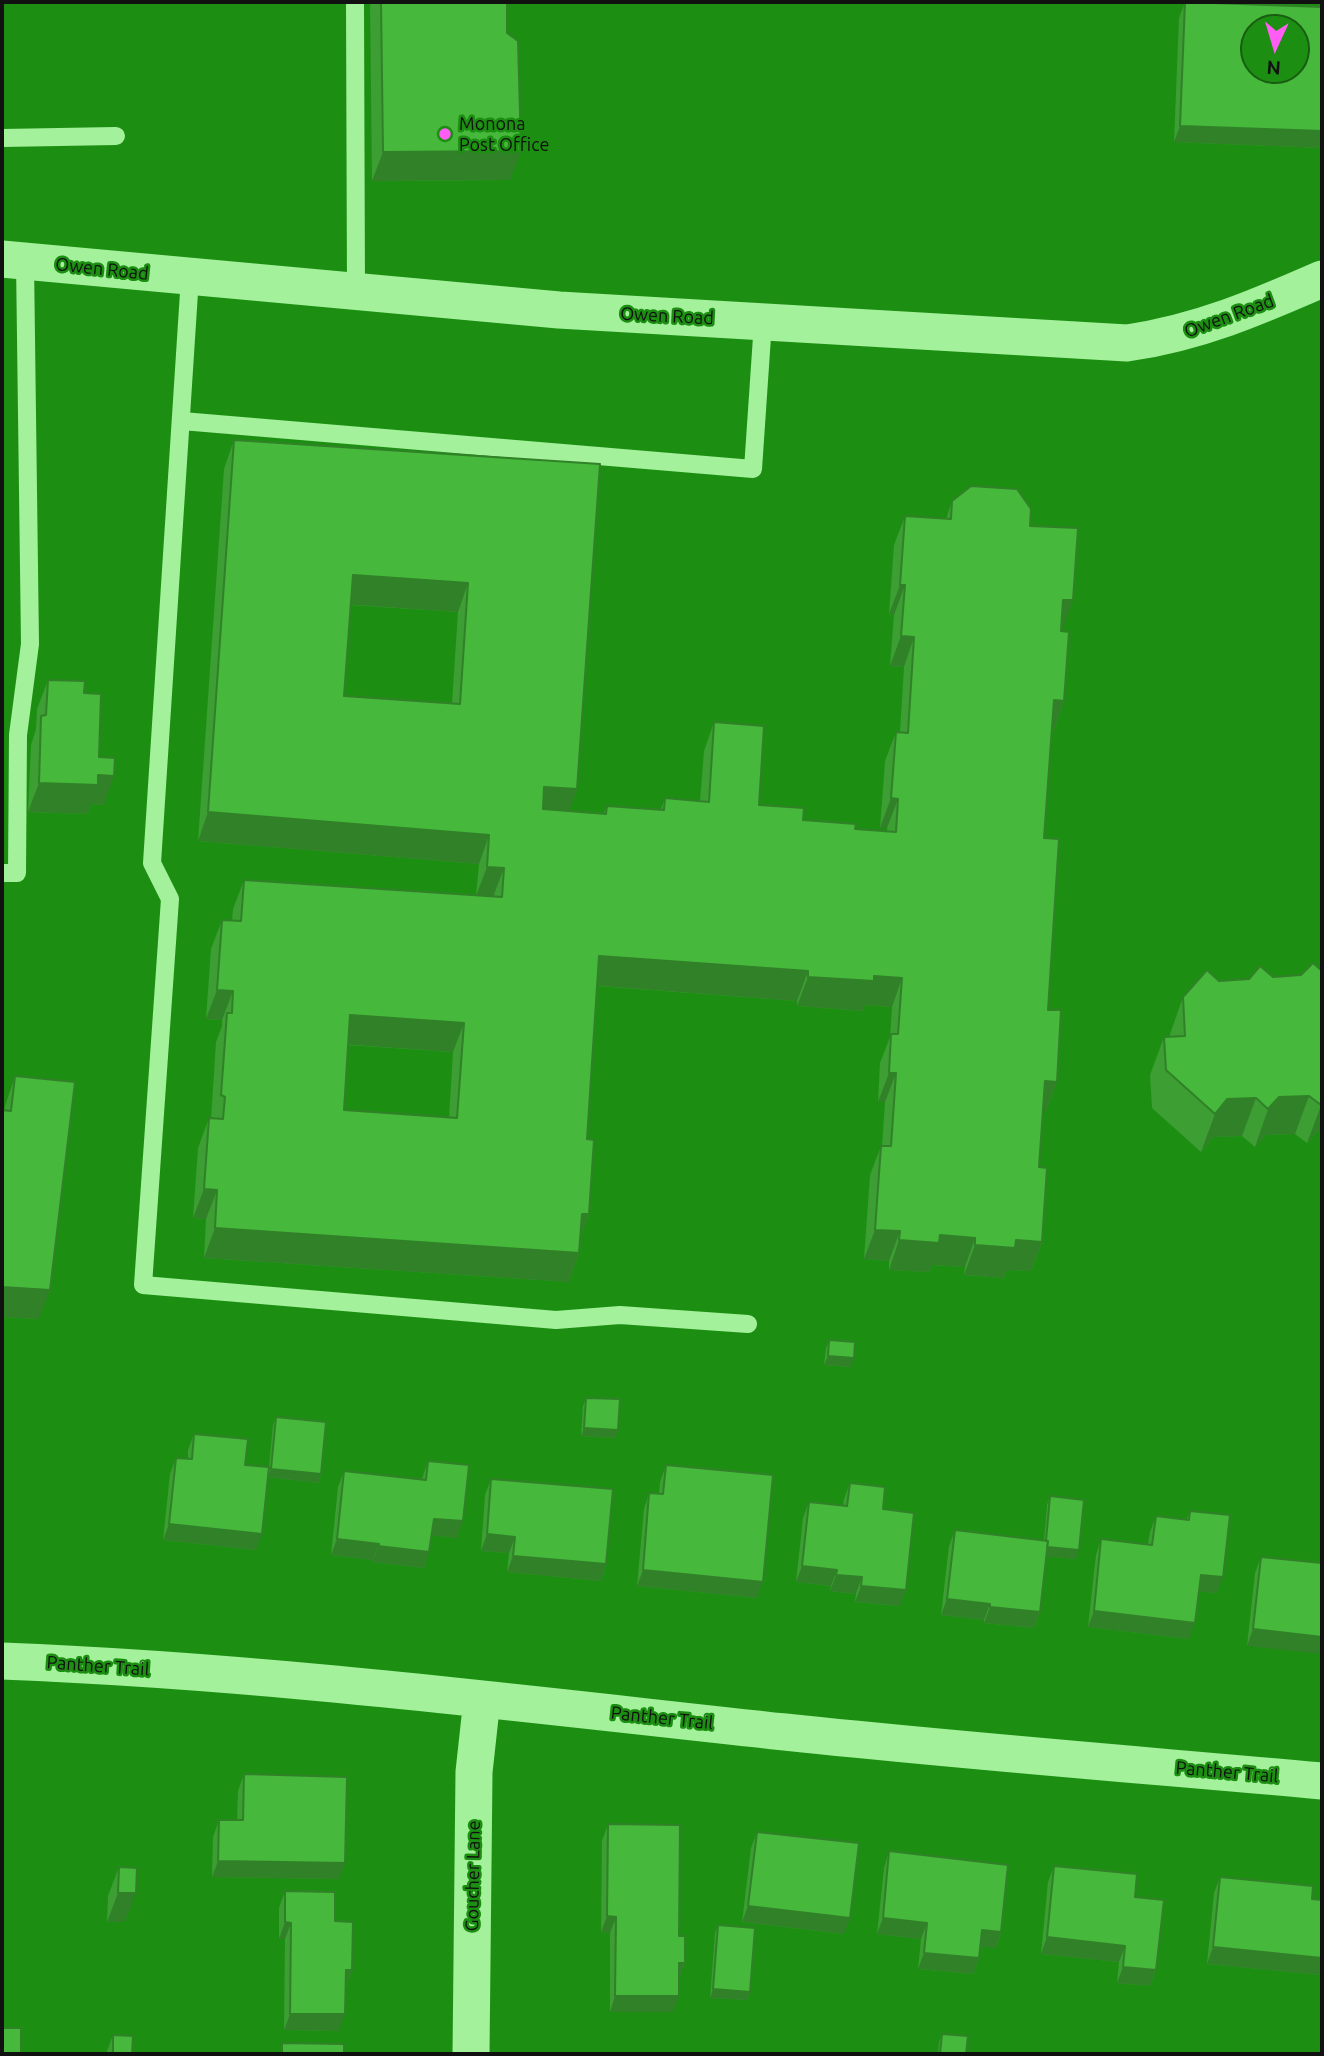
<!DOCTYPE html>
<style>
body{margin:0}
#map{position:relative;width:1324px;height:2056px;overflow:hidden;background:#1c8f12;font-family:Ubuntu,sans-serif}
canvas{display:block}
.frame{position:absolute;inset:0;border:4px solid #111;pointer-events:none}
.north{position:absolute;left:1240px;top:14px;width:70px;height:70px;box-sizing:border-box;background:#1c8f12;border:2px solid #185d12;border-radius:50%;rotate:184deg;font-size:19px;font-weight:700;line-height:28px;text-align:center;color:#111}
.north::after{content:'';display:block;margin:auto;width:24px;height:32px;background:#ff5df4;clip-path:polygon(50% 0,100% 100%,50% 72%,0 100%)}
</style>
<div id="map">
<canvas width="1324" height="2056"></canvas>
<div class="frame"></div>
<div class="north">N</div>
</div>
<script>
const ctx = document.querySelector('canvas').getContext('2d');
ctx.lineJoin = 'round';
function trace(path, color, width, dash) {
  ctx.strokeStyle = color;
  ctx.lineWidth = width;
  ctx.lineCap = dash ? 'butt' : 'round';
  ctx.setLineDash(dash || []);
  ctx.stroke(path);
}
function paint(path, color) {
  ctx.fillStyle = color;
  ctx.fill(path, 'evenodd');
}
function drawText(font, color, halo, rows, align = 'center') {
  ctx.font = font + ' Ubuntu,sans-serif';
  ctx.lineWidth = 5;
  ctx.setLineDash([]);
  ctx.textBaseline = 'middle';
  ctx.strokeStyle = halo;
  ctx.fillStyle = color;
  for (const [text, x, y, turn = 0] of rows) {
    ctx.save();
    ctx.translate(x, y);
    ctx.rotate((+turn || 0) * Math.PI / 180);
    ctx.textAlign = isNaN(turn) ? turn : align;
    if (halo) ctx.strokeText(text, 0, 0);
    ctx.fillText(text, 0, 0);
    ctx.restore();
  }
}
const lane = new Path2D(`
 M355,2L356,292
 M2,138L116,136
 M190,277L152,863L170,899L143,1285L556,1320L620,1315L748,1324
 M182,421L753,469L763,322
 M2,873H17L18,735L30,644L25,261`);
const street = new Path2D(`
 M2,259L559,310L1127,343C1198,333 1258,307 1322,279
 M2,1661C264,1671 524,1704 785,1732C964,1751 1143,1765 1322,1781
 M471,2054L474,1772L482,1699`);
const wall = new Path2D(`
 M370,2H507L510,180L372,181Z
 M1185,2L1322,148L1174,142L1179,18Z
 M234,440L600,464L577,789L569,811L604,813L607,806L661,809L665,798L700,801L704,751L714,722L759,805L803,820L855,829L887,832V828H880L885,761L896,732H900L904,667L890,666L894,615L889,614L894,545L905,516L946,519L952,501L1030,526L1073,600L1061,630L1064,701L1054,730H1052L1044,838L1048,1010L1057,1082L1046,1111H1043L1039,1167L1042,1242L1031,1271L1007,1270L1004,1278L964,1275L965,1267L932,1265L929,1272L889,1270V1261L864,1259L870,1175L881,1146H882L885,1102H878L880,1063L890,1037L892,1007L865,1005L863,1011L797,1006V1001L597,986L587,1139L589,1214L580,1238L579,1253L569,1282L204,1258L206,1219L193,1218L198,1148L209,1118L211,1119L216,1042L222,1026V1020L206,1019L211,949L222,920L232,921L233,909L244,880L476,895L479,864L198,841L224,469ZM351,605L458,612L452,703L344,696ZM348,1045L453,1052L449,1118L344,1110Z
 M48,680L84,693L99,757L104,805L91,804L87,814L28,812L31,745L36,729L37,709Z
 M1322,971V1131H1318L1307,1143L1295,1134L1265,1135L1255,1147L1242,1136L1213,1137L1201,1152L1152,1108L1150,1075L1164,1037H1169L1183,997L1219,981L1301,975Z
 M15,1076L39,1319L2,1317V1110L4,1111L5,1106Z
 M829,1340L851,1367L824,1365L826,1348Z
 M586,1398L618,1430L615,1438L581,1436L583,1406Z
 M276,1417L321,1474L318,1483L268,1477L273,1425Z
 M194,1434L245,1465L256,1550L163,1540L170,1474L176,1458L188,1459V1450Z
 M428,1461L457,1538L431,1535L424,1568L372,1562L373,1560L331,1555L338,1487L344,1471L422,1479Z
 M666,1465L757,1598L637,1586L644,1509L649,1493L659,1494L660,1482Z
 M491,1479L606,1564L601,1581L507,1572L509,1553L481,1551L485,1495Z
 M850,1483L883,1509L900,1606L855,1602L856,1594L830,1591L831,1586L796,1582L803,1518L809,1502L843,1506L844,1499Z
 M1050,1496L1076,1559L1046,1556L1040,1612L1034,1628L984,1623V1620L941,1615L949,1546L955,1530L1044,1540L1047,1505Z
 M1190,1511L1217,1593L1199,1591L1189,1639L1088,1627L1096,1555L1101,1539L1148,1544L1150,1532L1156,1516L1187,1519Z
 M1261,1557L1322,1563L1247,1646L1255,1573Z
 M244,1774L339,1879L212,1877L213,1837L219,1820H237L238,1791Z
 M608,1824L679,1936L685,1963L679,1979L673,2012H610V1933L601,1932L602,1841Z
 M757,1832L844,1934L742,1922L751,1848Z
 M889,1851L1001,1932L996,1948L980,1946L979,1958L973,1974L918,1969L921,1939L877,1934L884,1868Z
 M1054,1866L1135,1897L1156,1970L1150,1986L1117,1983L1119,1962L1041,1954L1048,1882Z
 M119,1867L125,1922H107L108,1896Z
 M1220,1877L1312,1899L1322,1900V1975L1207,1964L1214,1893Z
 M285,1891L335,1921L352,1970L346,1986L339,2031L284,2030L285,1939H279V1908Z
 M718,1925L750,1992L747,2000L710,1998L715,1933Z
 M942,2034L966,2054H938L939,2042Z
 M113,2035L132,2054H106Z`);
const shadedWall = new Path2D(`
 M1180,126L1322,131V148L1174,142Z
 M521,151L510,180L372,181L383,152Z
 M353,575L468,583L458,612L342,604Z
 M900,585H905L894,615L889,614Z
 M1063,600H1073L1062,630L1053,629Z
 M901,636L914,637L904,667L890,666Z
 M1054,700L1064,701L1054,730H1043Z
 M98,775L114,776L104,805L91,804L87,814L28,812L39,783Z
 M544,787L577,789L567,818L533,816Z
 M891,798L898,799L887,828H880Z
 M208,812L489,835L479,864L198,841Z
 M487,867L504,868L493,897L476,896Z
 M599,956L808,971L797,1001L588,985Z
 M874,976L902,978L892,1007L865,1005L863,1011L797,1006L808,977Z
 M217,990L233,991L222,1020L206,1019Z
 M350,1015L464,1023L453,1052L340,1044Z
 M889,1073H896L885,1102H878Z
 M1045,1081L1057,1082L1046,1111H1035Z
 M1309,1096L1295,1134L1265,1135L1255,1147L1268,1109L1279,1097Z
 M1256,1098L1242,1136L1213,1137L1201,1152L1215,1114L1227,1099Z
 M1322,1103V1131H1318L1307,1143Z
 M204,1189L217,1190L206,1219L193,1218Z
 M582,1214H589L578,1244Z
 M215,1228L579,1253L569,1282L204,1258Z
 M875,1230L900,1231L889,1261L864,1259Z
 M940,1235L975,1238L965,1267L932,1265L929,1272L889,1270L899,1240Z
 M1016,1240L1042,1242L1031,1271L1007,1270L1004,1278L964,1275L975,1245Z
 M2,1287L50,1290L39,1319L2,1317Z
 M828,1356L854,1358L851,1367L824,1365Z
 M584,1428L618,1430L615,1438L581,1436Z
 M271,1469L321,1474L318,1483L268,1477Z
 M434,1519L463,1521L457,1538L428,1535Z
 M169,1524L262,1534L256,1550L163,1540Z
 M487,1534L515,1537L509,1553L481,1551Z
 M337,1539L379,1544L373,1560L331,1555Z
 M378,1546L429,1552L424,1568L372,1562Z
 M1045,1547L1079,1550L1076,1559L1042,1556Z
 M513,1556L606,1564L601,1581L507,1572Z
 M802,1566L837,1570L831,1586L796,1582Z
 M643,1570L763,1582L757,1598L637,1586Z
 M836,1575L862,1577L856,1594L830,1591Z
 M1201,1575L1223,1577L1217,1593L1195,1591Z
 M861,1586L906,1590L900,1606L855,1602Z
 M947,1599L990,1604L984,1620L941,1615Z
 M990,1607L1040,1612L1034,1628L984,1623Z
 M1094,1611L1195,1623L1189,1639L1088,1627Z
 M1253,1629L1322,1637V1654L1247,1646Z
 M218,1861L345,1863L339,1879L212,1877Z
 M118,1893H136L125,1922H107Z
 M748,1906L850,1918L844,1934L742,1922Z
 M607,1916L616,1917L610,1933L601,1932Z
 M883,1918L927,1923L921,1939L877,1934Z
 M285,1922L291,1923L285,1939H279Z
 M982,1930L1001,1932L996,1948L976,1946Z
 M1047,1937L1125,1946L1119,1962L1041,1954Z
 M1213,1947L1322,1958V1975L1207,1964Z
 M924,1953L979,1958L973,1974L918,1969Z
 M679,1963H685L679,1979Z
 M1123,1967L1156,1970L1150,1986L1117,1983Z
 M346,1970H352L346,1986H340Z
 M713,1989L750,1992L747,2000L710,1998Z
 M615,1996H679L673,2012H610Z
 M290,2014H345L339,2031L284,2030Z`);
const building = new Path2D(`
 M381,2H507V33L518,41L521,151L383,152Z
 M1185,2L1322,7V131L1180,126ZM1254,28H1296V70H1254Z
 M234,440L600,464L577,789L544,787L543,809L606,814L607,806L664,810L665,798L709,802L714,722L764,726L759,805L804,808L803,820L856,824L855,829L896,832L898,799L891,798L896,732L908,733L914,637L901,636L905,585H900L905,516L951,519L952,501L971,486L1017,489L1031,509L1030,526L1078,528L1073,600H1063L1061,631L1069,632L1064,701L1054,700L1044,838L1059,839L1048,1010H1061L1057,1082L1045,1081L1039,1167L1047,1168L1042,1242L1016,1240L1015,1248L975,1245V1238L940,1235L939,1243L899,1240L900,1231L875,1230L881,1146H891L896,1073H889L891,1034H898L902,978L874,976V981L808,977V971L599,956L587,1139L594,1140L589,1214H582L579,1253L215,1228L217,1190L204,1189L209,1118L223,1119L225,1097L221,1095L227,1013H232L233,991L217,990L222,920L241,921L244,880L502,897L504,868L487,867L489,835L208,812ZM353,575L468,583L460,704L344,696ZM350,1015L464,1023L457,1118L344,1110Z
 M48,680L85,681L84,693L101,694L99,757L115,758L114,776L98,775V785L39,783L41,716L46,715Z
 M1313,963L1322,971V1103L1321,1105L1309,1096L1279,1097L1268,1109L1256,1098L1227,1099L1215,1114L1166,1070L1164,1037L1185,1036L1183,997L1207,970L1219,981L1249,979L1260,966L1273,977L1301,975Z
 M15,1076L75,1082L50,1290L2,1287V1110L11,1111Z
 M829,1340L855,1342L854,1358L828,1356Z
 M586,1398L620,1399L618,1430L584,1428Z
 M276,1417L326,1422L321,1474L271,1469Z
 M194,1434L248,1439L245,1465L269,1467L262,1534L169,1524L176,1458L192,1459Z
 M428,1461L469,1465L463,1521L434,1519L429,1552L378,1546L379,1544L337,1539L344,1471L426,1480Z
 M666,1465L773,1475L763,1582L643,1570L649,1493L663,1494Z
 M491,1479L613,1489L606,1564L513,1556L515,1537L487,1534Z
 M850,1483L885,1487L883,1509L914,1513L906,1590L861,1586L862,1577L836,1575L837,1570L802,1566L809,1502L847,1506Z
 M1050,1496L1084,1500L1079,1550L1047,1547L1048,1541H1046Z
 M1190,1511L1230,1515L1223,1577L1201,1575L1195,1623L1094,1611L1101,1539L1152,1545L1156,1516L1189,1520Z
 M955,1530L1048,1541L1040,1612L990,1607V1604L947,1599Z
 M1261,1557L1322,1563V1637L1253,1629Z
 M244,1774L347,1777L345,1863L218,1861L219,1820H243Z
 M608,1824L680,1825L679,1936H685V1963H679V1996H615L616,1917L607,1916Z
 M757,1832L859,1843L850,1918L748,1906Z
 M889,1851L1008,1865L1001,1932L982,1930L979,1958L924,1953L927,1923L883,1918Z
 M1054,1866L1137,1874L1135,1897L1164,1900L1156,1970L1123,1967L1125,1946L1047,1937Z
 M119,1867L137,1868L136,1893H118Z
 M1220,1877L1313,1886L1312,1899L1322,1900V1958L1213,1947Z
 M285,1891L335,1892V1921L353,1922L352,1970H346L345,2014H290L291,1923L285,1922Z
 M718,1925L755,1928L750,1992L713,1989Z
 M2,2028H21V2054H2Z
 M942,2034L968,2036L966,2054H940Z
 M113,2035L133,2036L132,2054H113Z
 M282,2043L344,2044V2054H282Z`);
const markers = [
 [445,134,7,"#ff5df4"]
];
const poiNames = [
 ["Monona",459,124],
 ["Post Office",459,145]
];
const streetNames = [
 ["Owen Road",102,269,6],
 ["Owen Road",667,316,3],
 ["Owen Road",1229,316,-20],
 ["Panther Trail",98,1666,4],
 ["Panther Trail",662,1718,6],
 ["Panther Trail",1227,1772,5],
 ["Goucher Lane",473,1876,-89]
];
trace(lane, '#a4f19c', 18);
trace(street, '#a4f19c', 37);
paint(wall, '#3c9e33');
paint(shadedWall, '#318129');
paint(building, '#46b83b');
trace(building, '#318129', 2);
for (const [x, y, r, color] of markers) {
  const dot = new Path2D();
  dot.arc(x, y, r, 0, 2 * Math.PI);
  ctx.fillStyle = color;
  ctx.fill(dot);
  trace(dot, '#1c8f12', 2.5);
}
drawText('18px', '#111', '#1c8f12', poiNames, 'left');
drawText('18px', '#111', '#1c8f12', streetNames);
</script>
